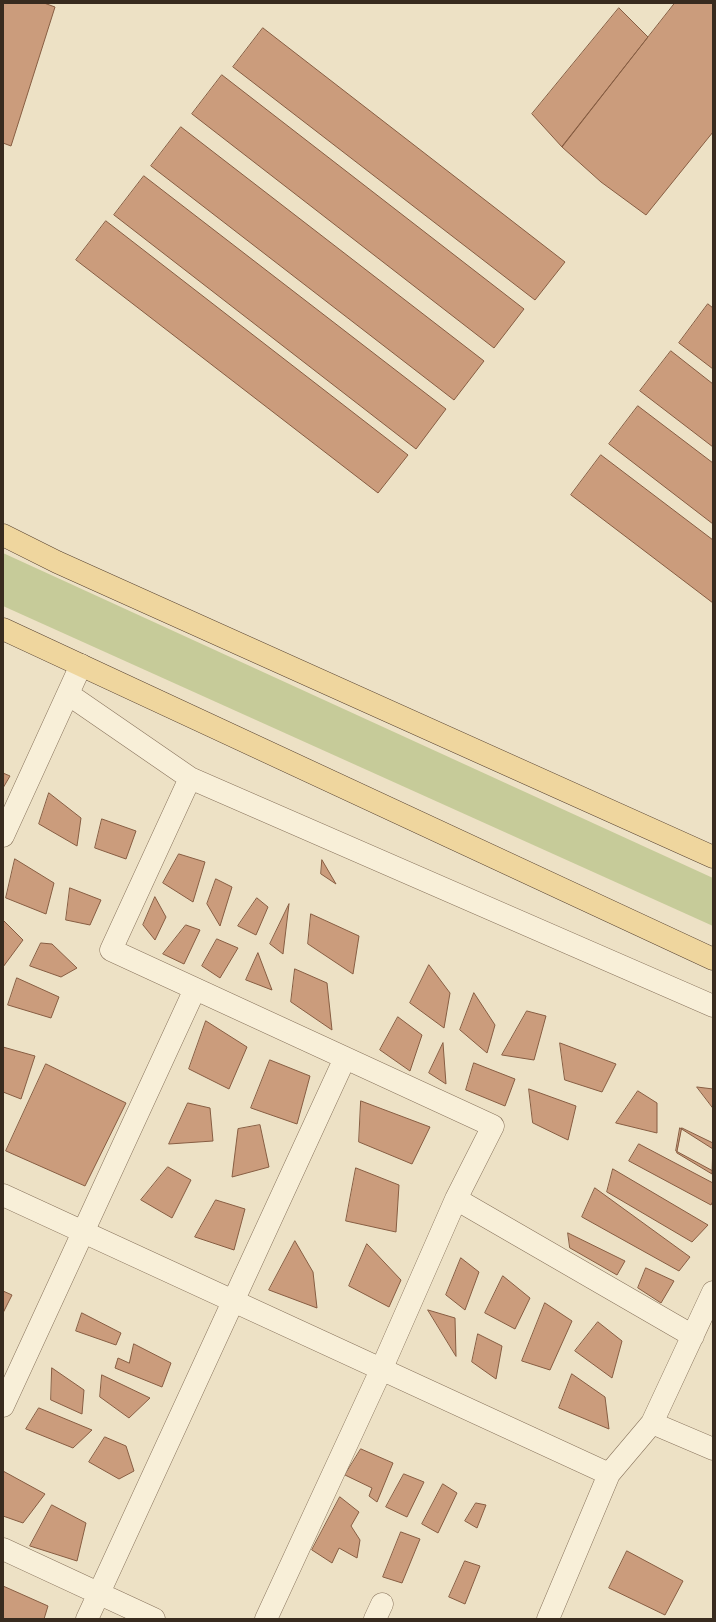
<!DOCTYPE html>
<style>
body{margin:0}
#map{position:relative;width:716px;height:1622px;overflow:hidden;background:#ede1c5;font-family:"Playfair Display",serif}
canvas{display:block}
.frame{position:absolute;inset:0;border:4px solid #382b1f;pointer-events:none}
</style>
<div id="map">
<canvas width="716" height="1622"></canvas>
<div class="frame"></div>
</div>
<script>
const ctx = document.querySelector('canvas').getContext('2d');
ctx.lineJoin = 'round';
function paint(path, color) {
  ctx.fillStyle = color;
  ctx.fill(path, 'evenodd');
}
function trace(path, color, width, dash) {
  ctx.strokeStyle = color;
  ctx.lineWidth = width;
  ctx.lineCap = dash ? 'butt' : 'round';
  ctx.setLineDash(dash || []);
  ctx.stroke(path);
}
const green = new Path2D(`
 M3,553L713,878V926L3,606Z`);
const building = new Path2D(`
 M3,3H44L55,7L11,146L3,143Z
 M675,3H713V132L646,215L601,182L562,147Z
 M619,8L648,37L562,147L532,114Z
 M263,28L565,262L535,300L233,67Z
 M222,75L524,309L494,348L192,114Z
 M181,127L484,361L454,400L151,166Z
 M144,176L446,409L416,449L114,215Z
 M106,221L408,455L378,493L76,260Z
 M708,304L713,308V369L679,343Z
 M671,351L713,384V447L640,391Z
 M638,406L713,463V524L609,444Z
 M601,455L713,540V603L571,495Z
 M3,773L10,776L3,788Z
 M49,793L81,818L77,846L39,824Z
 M102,819L136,831L126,859L95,848Z
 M179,854L205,862L193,902L163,883Z
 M15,859L54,883L46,914L6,898Z
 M322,860L336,884L321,874Z
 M216,879L232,887L220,926L207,904Z
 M70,888L101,900L90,925L66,920Z
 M155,897L166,917L155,940L143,925Z
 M257,898L268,907L256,935L238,926Z
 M289,904L283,954L270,944Z
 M311,914L359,936L353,974L308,944Z
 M3,920L23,940L3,967Z
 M186,925L200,930L184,964L163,954Z
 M217,939L238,948L220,978L202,966Z
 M41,943L52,944L77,968L61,977L30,966Z
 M258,953L272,990L246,980Z
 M429,965L450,993L444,1028L410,1003Z
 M295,969L327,983L332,1030L291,1002Z
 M17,978L59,997L51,1018L8,1005Z
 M474,993L495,1025L487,1053L460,1030Z
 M527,1011L546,1016L534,1060L502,1055Z
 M398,1017L422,1035L410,1071L380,1050Z
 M206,1021L247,1047L229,1089L189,1069Z
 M443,1043L446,1084L429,1073Z
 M560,1043L616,1064L602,1092L565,1080Z
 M3,1047L35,1056L21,1099L3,1092Z
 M270,1060L310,1076L297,1124L251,1108Z
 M474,1063L515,1079L505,1106L466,1090Z
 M46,1064L126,1103L85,1186L6,1151Z
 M697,1087L713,1089V1108Z
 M529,1089L576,1106L568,1140L533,1123Z
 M638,1091L657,1103V1133L616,1123Z
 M361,1101L430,1127L412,1164L359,1142Z
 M188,1103L210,1108L213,1141L169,1144Z
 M260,1125L269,1167L232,1177L238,1129Z
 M680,1128L713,1149V1171L676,1151Z
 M682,1128L713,1143L712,1174L677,1153Z
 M639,1144L713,1183V1201L711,1205L629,1161Z
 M168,1167L191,1180L172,1218L141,1200Z
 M356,1168L399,1185L396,1232L346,1221Z
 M613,1169L708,1225L692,1242L607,1192Z
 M595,1188L690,1257L679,1271L582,1217Z
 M216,1200L245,1209L234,1250L195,1237Z
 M568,1233L625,1261L617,1275L570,1248Z
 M295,1241L313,1272L317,1308L269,1290Z
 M367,1244L401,1280L389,1307L349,1286Z
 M461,1258L479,1272L465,1310L446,1295Z
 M646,1268L674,1281L661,1303L638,1288Z
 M503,1276L530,1298L515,1329L485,1313Z
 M3,1291L12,1295L3,1313Z
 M545,1303L572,1321L550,1370L522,1361Z
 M428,1310L455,1318L456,1356Z
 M82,1313L121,1333L116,1345L76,1331Z
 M598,1322L622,1341L612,1378L575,1351Z
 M478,1334L502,1346L496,1379L472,1362Z
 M134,1344L171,1363L162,1387L115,1368L118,1358L129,1363Z
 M52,1368L84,1390L82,1414L51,1400Z
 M572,1374L605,1397L609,1429L559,1408Z
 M102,1375L150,1398L129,1418L100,1397Z
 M39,1408L92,1430L73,1448L26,1429Z
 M105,1437L126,1446L134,1471L119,1479L89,1462Z
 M361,1449L393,1463L377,1502L369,1496L372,1488L345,1475Z
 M3,1471L45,1494L23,1523L3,1516Z
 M404,1474L424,1482L407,1517L386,1507Z
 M443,1484L457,1493L438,1533L422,1524Z
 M340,1497L359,1512L351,1526L360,1540L357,1558L339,1548L332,1563L312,1550Z
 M476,1503L486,1505L477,1528L465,1521Z
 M52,1505L86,1523L77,1561L30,1546Z
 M401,1532L420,1539L402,1583L383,1577Z
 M627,1551L683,1581L665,1615L609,1588Z
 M465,1561L480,1566L465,1604L449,1597Z
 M3,1586L48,1606L44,1619H3Z`);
const street = new Path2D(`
 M68,694L190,778L713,1006
 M190,778L111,950L493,1126L456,1199L381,1370L266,1619
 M3,836L81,665
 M3,1195L609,1474
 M456,1199L693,1336
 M3,1406L195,989
 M652,1423L713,1449
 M3,1549L154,1619
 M87,1619L345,1058
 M375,1619L382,1604
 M548,1619L609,1474L652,1423L713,1292`);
const primary = new Path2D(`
 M3,535L57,562L713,857
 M3,629L713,959`);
paint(green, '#c6cb99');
paint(building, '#cb9c7c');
trace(building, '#875d42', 1);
trace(street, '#88735c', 23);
trace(primary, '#564130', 23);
trace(street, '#f8efd8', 22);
trace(primary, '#efd69e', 22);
</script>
